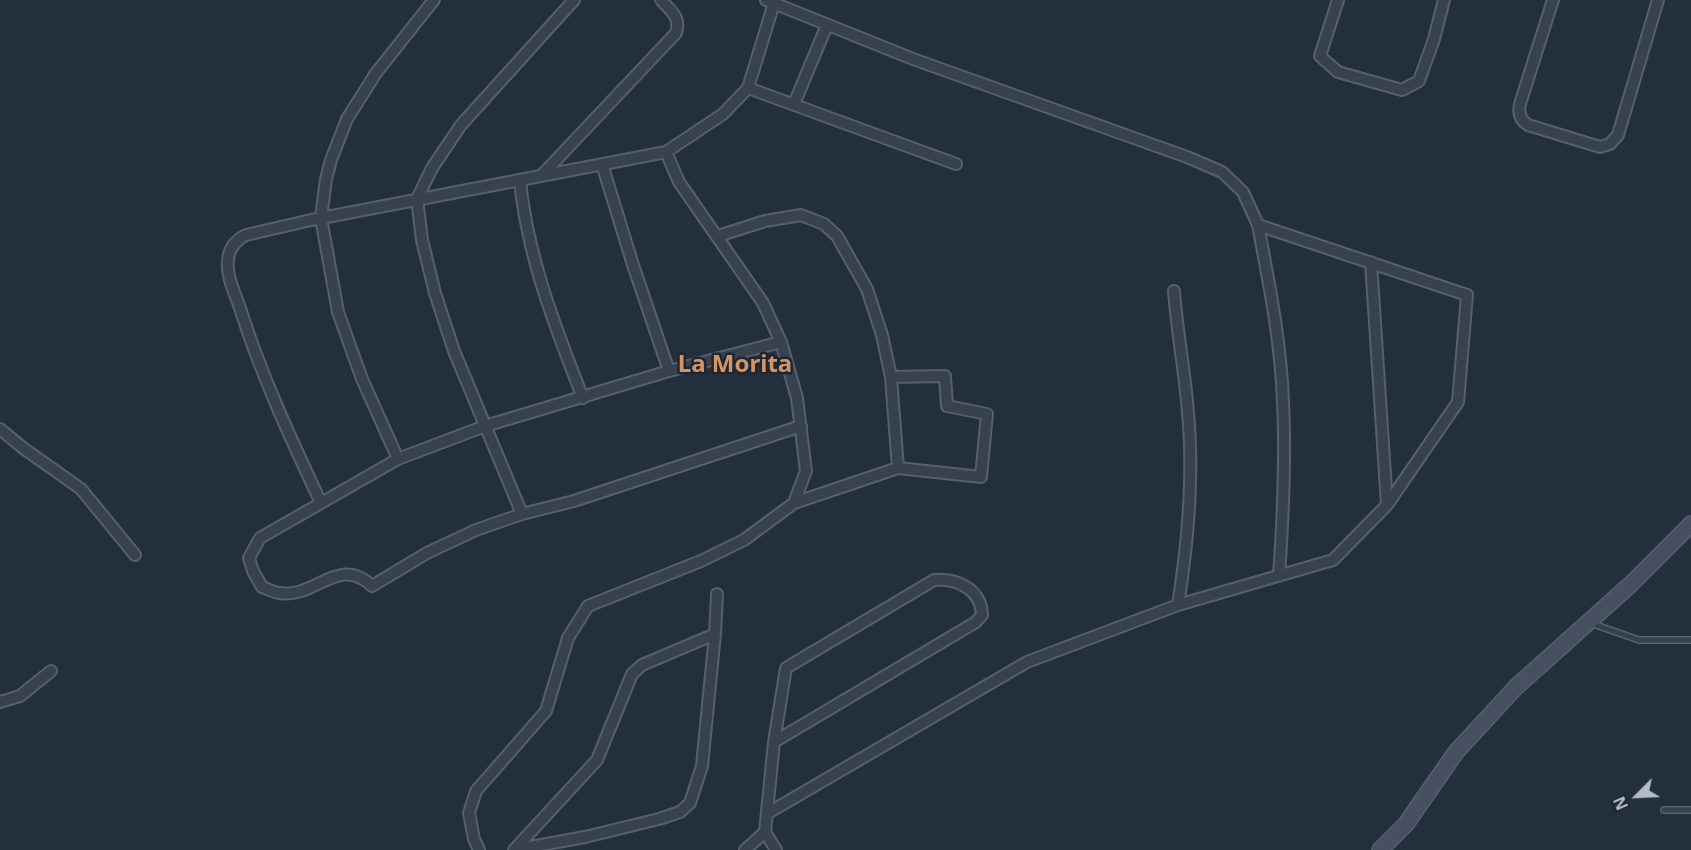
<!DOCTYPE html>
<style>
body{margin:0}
#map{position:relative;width:1691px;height:850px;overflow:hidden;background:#242f3e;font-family:"Noto Sans",sans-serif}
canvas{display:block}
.north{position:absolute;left:1607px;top:766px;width:60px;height:60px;-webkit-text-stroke:4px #1d2633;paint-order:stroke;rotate:246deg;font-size:16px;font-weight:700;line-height:24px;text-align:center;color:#b4bcc9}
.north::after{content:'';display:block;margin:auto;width:21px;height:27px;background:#b4bcc9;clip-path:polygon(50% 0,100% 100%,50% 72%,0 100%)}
</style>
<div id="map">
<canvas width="1691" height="850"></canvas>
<div class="north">N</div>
</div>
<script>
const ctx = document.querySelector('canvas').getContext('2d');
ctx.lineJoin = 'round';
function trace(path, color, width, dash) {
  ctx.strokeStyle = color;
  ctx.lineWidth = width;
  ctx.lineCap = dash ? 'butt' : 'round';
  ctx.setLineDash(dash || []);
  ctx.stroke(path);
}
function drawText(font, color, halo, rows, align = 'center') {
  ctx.font = font + ' "Noto Sans",sans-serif';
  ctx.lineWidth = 5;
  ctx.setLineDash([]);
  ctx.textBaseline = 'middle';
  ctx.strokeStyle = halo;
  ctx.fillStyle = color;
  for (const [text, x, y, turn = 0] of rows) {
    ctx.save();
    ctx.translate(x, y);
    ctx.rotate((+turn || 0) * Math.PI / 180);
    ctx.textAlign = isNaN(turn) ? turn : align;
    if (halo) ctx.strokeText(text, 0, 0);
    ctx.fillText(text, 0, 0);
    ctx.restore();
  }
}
const lane = new Path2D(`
 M1590,623L1639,640H1691
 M1664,810H1691`);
const street = new Path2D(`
 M766,0L913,59L1187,157L1222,172L1243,192L1258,225L1467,295L1458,402L1387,505L1333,560L1178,605L1027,662L768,813
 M1338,0L1320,56L1338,72L1402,90L1419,81L1434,39L1444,0
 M1553,0L1520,104C1518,113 1520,120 1528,125L1600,147L1610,144L1618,135L1658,0
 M748,88L956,164
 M794,104L827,25
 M666,152L679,182L763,303L781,342L797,398L806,471L794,503
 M602,164L633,265L669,371
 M542,175L676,33C681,17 671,11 661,0
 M520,180C527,255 555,327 583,398
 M1258,225C1269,283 1281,342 1283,402C1286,460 1283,518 1279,576
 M1371,262L1387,505
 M1174,291C1177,332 1185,372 1188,413C1194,477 1188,542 1178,605
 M781,342L669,371L485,426L398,459L260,538L249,558L253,571L262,587C268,589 274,593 280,593C315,599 339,554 372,586L427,553L476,530L522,514L574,501L801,426
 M891,377L898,468
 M0,429L23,448L81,489L135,555
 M398,459L362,379L338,312L321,218L326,179L331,160L347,119L376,73L434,0
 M321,503C291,439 261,375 240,308C235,293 226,276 228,260C229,248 236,240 246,235L311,220L666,152L723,114L748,88L774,3
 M522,514L454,351L435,293L422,240L417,199L432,168L461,125L574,0
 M0,702L20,696L51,671
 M765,832L774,742L786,668L934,580C957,578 981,589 982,615L976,622L774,742
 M479,850L474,839L469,813L476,791L546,711L568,638L588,606L701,561L744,540L794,503L898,468L981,477L987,414L947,406L945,376L891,377L882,335L867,289L837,236L824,224L801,215L765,221L718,236
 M514,850L585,837L659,819L680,812L690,803L702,766L715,634L717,594
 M514,850L597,760L632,674L642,665L715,634
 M745,850L765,832L776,850`);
const secondary = new Path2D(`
 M1380,850L1406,824L1456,752L1516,687L1630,585L1691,524`);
const districtNames = [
 ["La Morita",735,365]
];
trace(lane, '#565f6c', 8);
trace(street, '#565f6c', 14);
trace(secondary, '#565f6c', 18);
trace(lane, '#38414e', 5);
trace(street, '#38414e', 10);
trace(secondary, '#465061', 15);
drawText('bold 24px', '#d59563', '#1d2633', districtNames);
</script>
